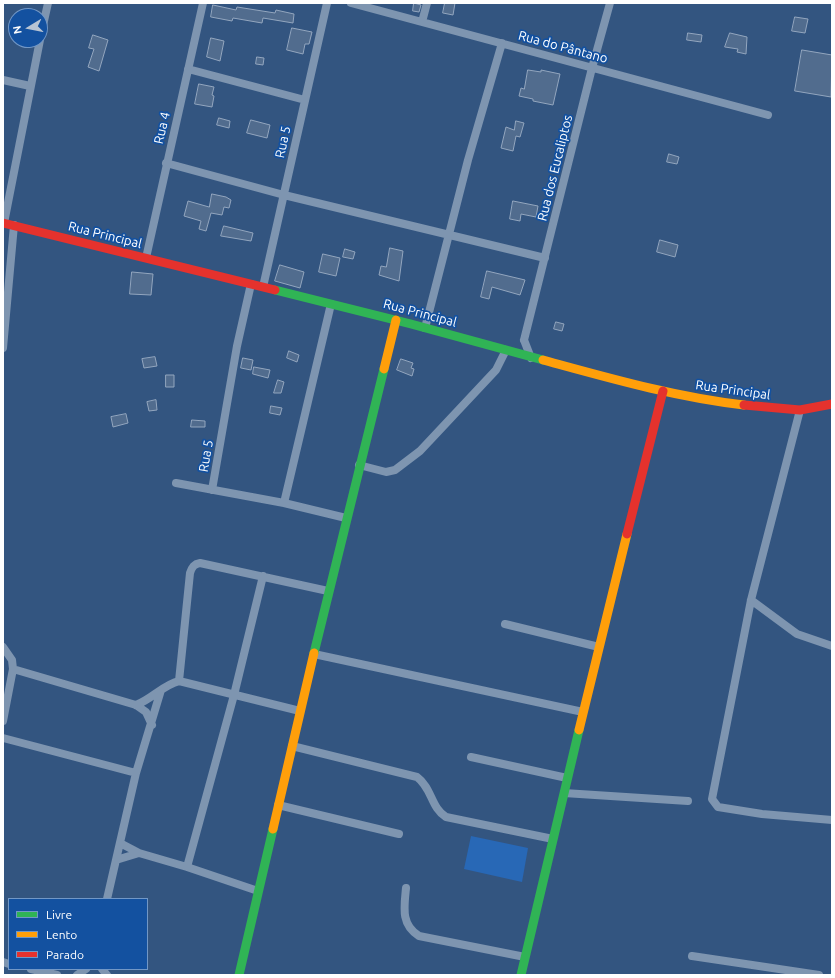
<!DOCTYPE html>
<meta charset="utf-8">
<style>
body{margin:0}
#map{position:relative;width:835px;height:978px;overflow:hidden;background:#335580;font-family:Ubuntu,sans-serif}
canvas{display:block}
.frame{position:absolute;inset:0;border:4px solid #fff;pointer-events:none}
.legend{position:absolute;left:8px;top:898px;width:140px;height:72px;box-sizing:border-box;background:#1351a0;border:1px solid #7197c6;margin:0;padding:5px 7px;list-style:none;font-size:12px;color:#fff}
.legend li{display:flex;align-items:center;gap:8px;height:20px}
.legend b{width:20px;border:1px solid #7197c6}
.north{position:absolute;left:8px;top:8px;width:40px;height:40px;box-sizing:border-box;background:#1351a0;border:1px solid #7197c6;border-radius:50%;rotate:260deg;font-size:11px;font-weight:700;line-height:16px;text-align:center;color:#fff}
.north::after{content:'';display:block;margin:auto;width:14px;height:18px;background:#b8c4d3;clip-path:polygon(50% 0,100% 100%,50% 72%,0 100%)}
</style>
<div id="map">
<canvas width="835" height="978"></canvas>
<div class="frame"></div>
<ul class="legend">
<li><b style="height:5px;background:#30b455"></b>Livre</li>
<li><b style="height:5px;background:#ff9f0a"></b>Lento</li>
<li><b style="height:5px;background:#e5322d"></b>Parado</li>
</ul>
<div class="north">N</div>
</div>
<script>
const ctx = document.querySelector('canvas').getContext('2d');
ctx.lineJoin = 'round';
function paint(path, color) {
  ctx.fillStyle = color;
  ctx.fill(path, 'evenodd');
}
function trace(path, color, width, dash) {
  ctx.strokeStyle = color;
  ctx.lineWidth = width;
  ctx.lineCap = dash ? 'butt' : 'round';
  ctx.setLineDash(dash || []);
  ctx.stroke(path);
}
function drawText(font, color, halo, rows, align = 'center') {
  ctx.font = font + ' Ubuntu,sans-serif';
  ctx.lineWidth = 3.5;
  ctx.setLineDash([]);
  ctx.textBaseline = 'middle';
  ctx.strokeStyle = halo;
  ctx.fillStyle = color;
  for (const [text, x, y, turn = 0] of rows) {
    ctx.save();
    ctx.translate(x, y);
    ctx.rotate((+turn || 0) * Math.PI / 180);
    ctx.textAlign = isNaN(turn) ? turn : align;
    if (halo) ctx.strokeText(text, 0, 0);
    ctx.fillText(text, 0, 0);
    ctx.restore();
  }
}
const green = new Path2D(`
 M471,836L528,848L522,882L464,869Z`);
const building = new Path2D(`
 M414,3L421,5L419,12L413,11Z
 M445,3H455L453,15L443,13Z
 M213,5L236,10L237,7L275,13L276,10L294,14L293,23L263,18L262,23L233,18L232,21L211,17Z
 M795,17L808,19L805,33L792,31Z
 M292,28L312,32L309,44H305L303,54L287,50Z
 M688,33L702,35L701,42L687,40Z
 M730,33L747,37L746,54L737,52L738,49L725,47Z
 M93,35L108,40L99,71L88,67L94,49L89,48Z
 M211,38L224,41L220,61L207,57Z
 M802,50L832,55L831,97L795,91Z
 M257,57L264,58L263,65L256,64Z
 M528,70L541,72V70L560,74L553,105L533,101V99L519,96L521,88L524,89Z
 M199,84L214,87L212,95L214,96L212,107L195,104Z
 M219,118L230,121L229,128L217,125Z
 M251,120L270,125L267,138L247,133Z
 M516,121L524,123L520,137L516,136L513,151L501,148L506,127L514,130Z
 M669,154L679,157L677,164L667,162Z
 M212,194L226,197L231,200L229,208L224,207L222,215L211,213L206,231L199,229L201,221L184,216L188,201L209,207Z
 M513,201L538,206L536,217L521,214L520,221L510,219Z
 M224,226L253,233L251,241L221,236Z
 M660,240L678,245L675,257L657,252Z
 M390,248L403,251L399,281L379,275L381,266L386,267Z
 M345,249L355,252L353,259L343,257Z
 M323,254L340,258L336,276L319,272Z
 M280,265L304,272L300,288L275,281Z
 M487,271L525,280L520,295L492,287L489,299L481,297Z
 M132,272L153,274L151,295L130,294Z
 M556,322L564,324L562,331L554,329Z
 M289,351L299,355L297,362L287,358Z
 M155,357L157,366L144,368L142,359Z
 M243,358L253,360L251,370L241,368Z
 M401,359L413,363L411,368L414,369L412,376L397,370Z
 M254,367L270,370L268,378L253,374Z
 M166,375H174V387H166Z
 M278,380L284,382L281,393H274Z
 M156,400L157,410L149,411L147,402Z
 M271,406L282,408L280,415L270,413Z
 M126,414L128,423L113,427L111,417Z
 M192,420L205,421V427H191Z`);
const street = new Path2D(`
 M351,3L768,115
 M422,22L427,3
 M40,39L48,3
 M188,69L305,100
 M3,80L30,86
 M166,163L284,195L545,258
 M4,223L40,40
 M146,258L203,3
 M263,287L327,3
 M425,328L468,160L502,43
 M524,340L592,68L610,3
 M524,340L531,358
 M3,348L14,225
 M800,410L751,600L712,799L718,807L762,814L832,820
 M359,465L386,472L395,470L420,451L496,370L506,350
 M176,483L284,503L346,518
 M212,490L237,346L251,284
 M284,503L331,304
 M751,600L797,634L832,646
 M505,624L599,647
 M3,647L12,660L13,669L3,721
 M314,654L583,712
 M13,669L136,705L146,712L152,725
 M179,681L190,573C192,567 194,564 200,563L328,591
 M136,705C152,699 163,685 179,681L300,711
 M3,738L136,773
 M292,746L417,777C432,788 431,808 446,817L553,839
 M471,757L567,778
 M564,793L688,801
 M278,805L399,834
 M120,843L139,853L187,867L258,891
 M116,860L139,853
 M187,867L234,695L263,576
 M406,888C404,908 401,925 419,936L525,957
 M107,899L136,773L161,690
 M692,956L819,975
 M3,962L9,964
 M31,969L57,975
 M102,969L107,975
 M77,975L86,969`);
const fast = new Path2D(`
 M275,290L411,324L543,360
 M314,653L384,369
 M239,975L273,829
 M521,975L579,730`);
const slow = new Path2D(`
 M543,360C609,378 675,397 744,405
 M384,369L396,320
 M579,730L627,534
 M273,829L314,653`);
const jam = new Path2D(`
 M3,223L275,290
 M744,405L800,410L832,404
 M627,534L663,391`);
const streetNames = [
 ["Rua do Pântano",563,47,15],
 ["Rua 4",162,128,-77],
 ["Rua 5",283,142,-78],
 ["Rua dos Eucaliptos",555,168,-76],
 ["Rua Principal",105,235,14],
 ["Rua Principal",420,313,15],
 ["Rua Principal",733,390,8],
 ["Rua 5",206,456,-80]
];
paint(green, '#2868b6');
paint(building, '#516c8e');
trace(building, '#93a6be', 1);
trace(street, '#7e95b0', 8);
trace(fast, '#30b455', 9);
trace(slow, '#ff9f0a', 9);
trace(jam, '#e5322d', 9);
drawText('13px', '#fff', '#1351a0', streetNames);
</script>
